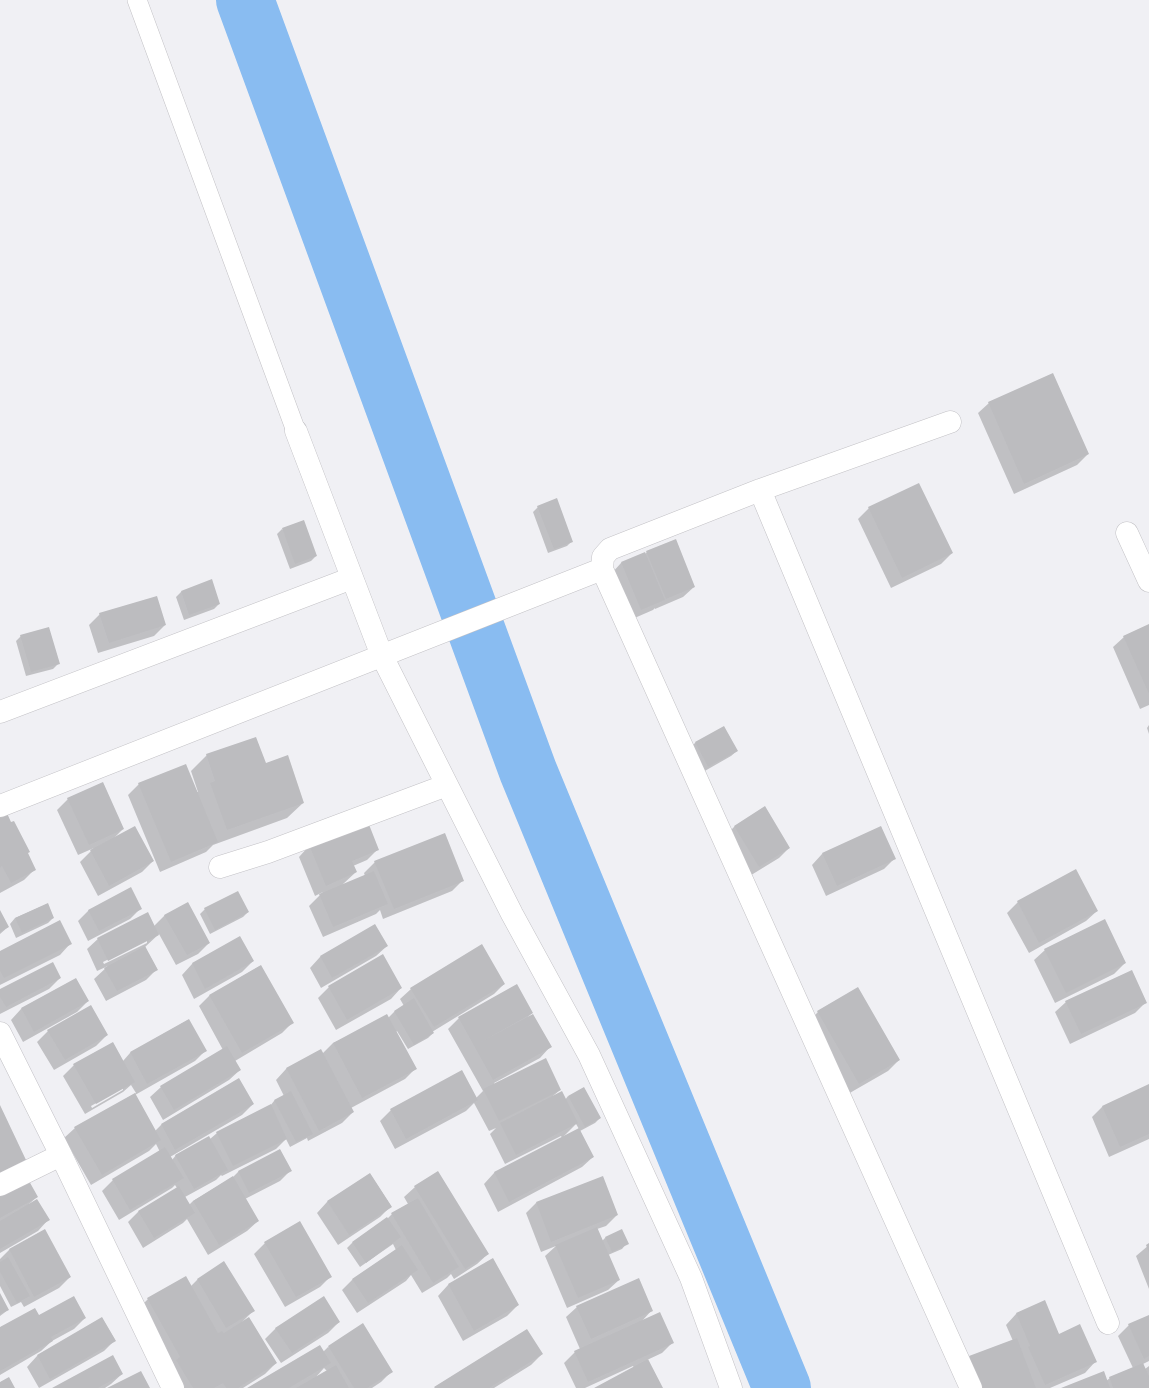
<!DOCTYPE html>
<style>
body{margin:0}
canvas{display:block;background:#f0f0f4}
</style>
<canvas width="1149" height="1388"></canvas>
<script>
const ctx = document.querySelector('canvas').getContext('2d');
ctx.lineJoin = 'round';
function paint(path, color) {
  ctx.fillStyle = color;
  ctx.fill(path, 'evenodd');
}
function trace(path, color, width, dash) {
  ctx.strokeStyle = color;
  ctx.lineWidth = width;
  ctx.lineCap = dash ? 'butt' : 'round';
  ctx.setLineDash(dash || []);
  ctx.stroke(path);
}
const shadow = new Path2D(`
 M989,403L1088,454L1077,465L1014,494L978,413Z
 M538,507L572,541L567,546L548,553L533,512Z
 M869,508L952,553L941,564L891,588L858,519Z
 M282,529L316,556L311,561L290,569L277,534Z
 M647,552L694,587L683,597L655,609V608L653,610L630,620L611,574L621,563L644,553L645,554Z
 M211,581L219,604L214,609L184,620L176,597L181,592Z
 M100,614L165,625L154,636L98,653L89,625Z
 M1149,625V705L1140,709L1113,647L1124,637Z
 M21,636L58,664L53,669L26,676L16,641Z
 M1149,725V734L1147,728Z
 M724,727L737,751L731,756L703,772L690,748L695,743Z
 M207,755L265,765L303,803L287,818L213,845L206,852L160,872L128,795L139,784L198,792L191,771Z
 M68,799L123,829L114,838L153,861L142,872L98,896L80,862L94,848L78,855L57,810Z
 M764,808L789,848L779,858L748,877L724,837L734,827Z
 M0,815L27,854L35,869L24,880L0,893Z
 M881,827L894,859L884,869L826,896L812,865L822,854Z
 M309,846L378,849L367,860L353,866L356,872L342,885L365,876L364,873L375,862L463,880L452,891L383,919L380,910L376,914L323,937L309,906L323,892L315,896L299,857Z
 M1018,902L1097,911L1086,921L1029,953L1007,913Z
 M47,904L53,918L48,923L16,938L10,924L15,918Z
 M141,908L130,919L88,941L78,921L89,910Z
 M205,909L248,912L243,917L210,934L200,914Z
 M0,912L8,927L0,934Z
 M165,915L209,943L198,954L176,965L159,934L145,947L157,969L146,980L106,1001L94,979L108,966L97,971L87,949L100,937L154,926ZM147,940V943L104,964L103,962Z
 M375,925L387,946L376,956L321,988L310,968L320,957Z
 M240,938L253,961L242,972L194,999L182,975L192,964Z
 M70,944L60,955L0,985V952Z
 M1045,950L1125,963L1114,974L1055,1003L1034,960Z
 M260,966L292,1023L282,1033L235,1061L240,1070L229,1080L163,1120L150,1097L161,1087L223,1050L199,1006L209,996Z
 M60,978L49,989L0,1014V990Z
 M76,979L88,1001L77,1012L23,1042L11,1020L21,1009Z
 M504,984L494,994L432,1032L433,1033L428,1038L408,1049L397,1031L396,1032L415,1069L405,1079L351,1108L353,1112L342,1123L308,1141L307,1138L290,1147L286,1139L276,1149L222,1176L221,1175L216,1180L185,1197L189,1205L193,1201L233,1177L238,1172L280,1150L290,1171L280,1181L245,1199L258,1221L247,1231L208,1255L187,1219L183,1223L143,1248L128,1222L138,1212L177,1188L175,1185L172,1188L119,1220L102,1191L113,1180L160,1152L156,1144L149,1151L91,1185L64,1138L75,1128L136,1093L131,1085L123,1092L85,1114L63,1076L74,1065L123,1061L130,1053L188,1020L205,1051L195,1061L135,1095L155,1131L161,1125L239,1080L253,1104L242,1115L170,1157L172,1160L176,1155L210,1139L217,1133L270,1106L274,1101L284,1096L276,1080L286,1069L320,1051L322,1054L333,1043L388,1018L394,1012L404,1006L400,999L411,989ZM123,1088V1090L92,1108L91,1106Z
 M329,987L401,988L391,999L336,1030L318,998Z
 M1066,1002H1146L1135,1013L1070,1044L1055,1012Z
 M818,1012L899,1060L888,1071L848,1094L807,1023Z
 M532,1013L526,1019L550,1047L540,1058L494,1083L495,1085L560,1090L553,1096L565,1100L568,1096L600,1118L595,1123L580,1131L593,1157L582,1167L498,1212L484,1184L494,1173L562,1138L561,1136L505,1164L490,1134L496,1128L489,1131L474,1103L466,1111L395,1149L380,1121L391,1110L476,1098L483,1091L448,1029L459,1018ZM576,1124L579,1129L563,1137Z
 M48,1031L107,1035L96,1046L54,1070L37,1042Z
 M1149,1085V1139L1109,1157L1092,1117L1102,1107Z
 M370,1174L391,1206L380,1217L338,1245L317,1213L327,1202Z
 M0,1186L37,1197L29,1204L48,1220L38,1231L0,1253Z
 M415,1187L488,1254L477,1264L454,1279L451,1274L447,1278L422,1293L411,1275L406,1281L357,1313L342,1290L352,1280L396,1250L393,1244L360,1267L347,1248L352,1243L387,1219L392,1214L408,1204L404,1197Z
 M536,1203L617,1215L606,1226L597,1229L602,1241L605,1238L621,1231L627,1243L622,1249L608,1255L619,1280L608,1290L567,1308L545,1256L556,1246L541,1252L526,1213Z
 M45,1231L70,1277L59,1288L24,1307L21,1302L11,1307L0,1286V1259L9,1250Z
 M265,1243L331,1276L320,1287L285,1307L254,1254Z
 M1149,1245V1289L1136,1256Z
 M492,1260L518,1305L507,1316L463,1341L438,1296L448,1285Z
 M224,1263L253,1311L242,1322L276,1363L265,1374L243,1388H176L137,1310L148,1299L191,1286L197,1280Z
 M0,1295L8,1310L0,1316Z
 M1044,1302L1059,1335L1095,1362L1085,1373L1050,1388H967L959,1368L970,1357L1013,1341L1006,1325L1016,1314Z
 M577,1307L652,1310L642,1321L673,1342L662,1353L647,1360L662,1388H596L634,1368L633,1366L585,1388H576L564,1363L575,1352L580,1349L566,1317Z
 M38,1316L85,1318L74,1329L52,1341L41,1351L0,1375V1328Z
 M1149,1316V1361L1143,1364L1145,1369L1149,1366V1388H1063L1106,1381L1110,1378L1133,1368L1118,1336L1129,1325Z
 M102,1318L115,1340L104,1351L39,1388L27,1367L37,1356Z
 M339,1322L328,1333L281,1363L265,1339L276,1328Z
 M328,1347L392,1371L381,1382L372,1388H249L323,1352ZM324,1368L327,1371L316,1377Z
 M542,1354L531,1365L494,1388H434Z
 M122,1374L111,1384L105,1388H55Z`);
const river = new Path2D(`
 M245,0L528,771L782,1388`);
const building = new Path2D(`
 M1053,373L1089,454L1024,484L988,402Z
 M919,483L953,553L902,578L868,507Z
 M557,498L573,542L554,549L537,506Z
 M304,520L317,556L295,564L282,528Z
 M676,539L695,587L666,599L646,551Z
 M645,552L665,600L641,610L621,562Z
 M212,579L220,604L189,615L181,591Z
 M157,596L166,625L109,643L99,613Z
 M1149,624V694L1123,636Z
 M49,627L60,664L31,672L20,635Z
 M724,726L738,751L708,767L695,742Z
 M256,737L266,763L288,755L304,803L227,830L210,783L215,781L206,754Z
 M186,764L218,842L171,862L138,783Z
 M103,782L124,829L89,845L67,798Z
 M765,806L790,848L759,867L734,826Z
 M6,811L11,822L14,821L30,852L28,853L36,870L11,883L2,866L0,868V814Z
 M368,822L379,850L352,861L357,872L326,886L309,845Z
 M135,826L154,861L109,886L90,850Z
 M881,826L896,859L837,886L822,853Z
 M445,833L464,881L394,909L374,861Z
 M1076,869L1098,911L1039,943L1017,901Z
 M374,871L388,904L333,927L319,894Z
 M131,887L142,909L99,931L88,910Z
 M238,891L249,912L215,930L204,908Z
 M188,902L210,943L187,955L164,915Z
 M48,903L54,918L22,933L15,918Z
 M0,910L9,927L0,932Z
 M148,912L159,935L108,961L97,938Z
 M1105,919L1126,963L1066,993L1044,949Z
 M60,920L72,944L4,978L0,971V951Z
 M375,924L388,946L332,978L320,956Z
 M240,936L254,961L205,989L192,963Z
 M482,944L505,984L434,1027L410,988Z
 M145,946L158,970L117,991L104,968Z
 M383,954L402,988L347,1020L328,986Z
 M53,962L61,978L6,1007L0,997V989Z
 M261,965L294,1023L242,1053L209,995Z
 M1132,970L1147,1003L1081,1034L1065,1001Z
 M76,978L89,1001L34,1032L21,1008Z
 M517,984L533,1013L479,1043L533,1014L552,1047L493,1080L458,1017Z
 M858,987L900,1060L859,1084L817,1011Z
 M414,998L434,1033L414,1045L394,1011Z
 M91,1005L108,1035L65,1060L47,1030Z
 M387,1014L417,1069L362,1098L333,1043Z
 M189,1019L207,1051L147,1084L130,1052Z
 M113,1042L135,1082L96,1104L73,1064Z
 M227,1046L241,1070L174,1110L160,1086Z
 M321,1049L354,1112L319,1131L286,1068Z
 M546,1058L561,1090L499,1121L483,1089Z
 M462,1070L478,1100L406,1139L390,1109Z
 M239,1078L254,1104L175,1150L161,1124Z
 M1149,1084V1134L1120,1147L1102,1106Z
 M584,1087L601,1118L585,1127L568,1096Z
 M291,1091L313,1134L296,1142L274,1100Z
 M562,1091L578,1123L516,1155L500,1123Z
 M135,1093L161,1140L102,1175L74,1127Z
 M271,1104L287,1139L233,1166L216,1132Z
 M0,1105L26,1160L0,1173Z
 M579,1128L594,1157L509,1202L494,1172Z
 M209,1136L228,1170L194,1189L175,1155Z
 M165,1147L184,1178L130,1210L112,1179Z
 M280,1149L292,1171L249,1193L238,1171Z
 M438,1171L489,1254L465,1269L414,1186Z
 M24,1172L38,1197L0,1218V1185Z
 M370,1173L392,1207L349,1235L327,1201Z
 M233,1176L259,1221L219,1245L193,1201Z
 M603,1176L618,1215L551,1242L536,1202Z
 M179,1186L195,1213L154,1238L138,1211Z
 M418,1198L459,1267L433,1283L391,1213Z
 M37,1199L50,1220L0,1249V1221Z
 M387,1217L401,1237L366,1263L352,1242Z
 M300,1221L332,1277L296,1297L264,1242Z
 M597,1227L620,1280L578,1298L555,1245Z
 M45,1229L71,1277L34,1297L9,1249Z
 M622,1229L629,1244L612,1252L605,1237Z
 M1149,1243V1253L1146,1245Z
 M402,1245L418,1270L368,1303L352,1279Z
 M8,1257L30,1296L17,1303L0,1272V1262Z
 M493,1258L519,1305L474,1331L448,1284Z
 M224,1261L255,1311L226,1328L197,1279Z
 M186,1276L218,1333L222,1331L224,1333L249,1317L277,1363L238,1388H226L223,1383L214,1388H193L176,1360L180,1357L147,1298Z
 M639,1278L653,1311L591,1339L576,1306Z
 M0,1293L9,1310L0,1314Z
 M74,1296L86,1318L51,1337L53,1341L0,1371V1327L35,1308L39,1315Z
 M324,1296L340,1322L292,1353L275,1328Z
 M1045,1300L1059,1334L1080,1324L1097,1362L1045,1385L1028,1347L1030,1346L1016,1313Z
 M660,1312L674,1343L588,1382L574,1351Z
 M1149,1315V1356L1144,1359L1128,1324Z
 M102,1317L116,1341L50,1379L37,1355Z
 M363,1323L393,1372L367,1388H354L328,1346Z
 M527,1329L543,1354L489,1388H435L434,1387Z
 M1017,1338L1036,1388H981L969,1356Z
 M320,1345L331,1363L289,1388H247Z
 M113,1355L123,1374L98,1388H52Z
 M648,1359L663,1388H594Z
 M1143,1363L1149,1376V1388H1113L1109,1377Z
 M336,1365L349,1388H296Z
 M141,1371L150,1388H107Z
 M1104,1371L1110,1388H1061Z
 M9,1377L15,1388H0V1382Z`);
const service = new Path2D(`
 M137,0L296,431`);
const minor = new Path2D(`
 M950,422L760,490L610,549L603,557L602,569L971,1388
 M296,431L382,656L512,914L589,1055L691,1278L731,1388
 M760,490L1108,1323
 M1127,533L1149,581
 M0,712L352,578
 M0,806L602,569
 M220,867L268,852L447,785
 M0,1033L61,1155L173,1388
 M0,1185L61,1155`);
paint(shadow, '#0003');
trace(river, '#89bcf1', 58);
paint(building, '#bcbcbf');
trace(service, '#c3c2c6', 20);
trace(minor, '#c3c2c6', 23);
trace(service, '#fff', 19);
trace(minor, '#fff', 22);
</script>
